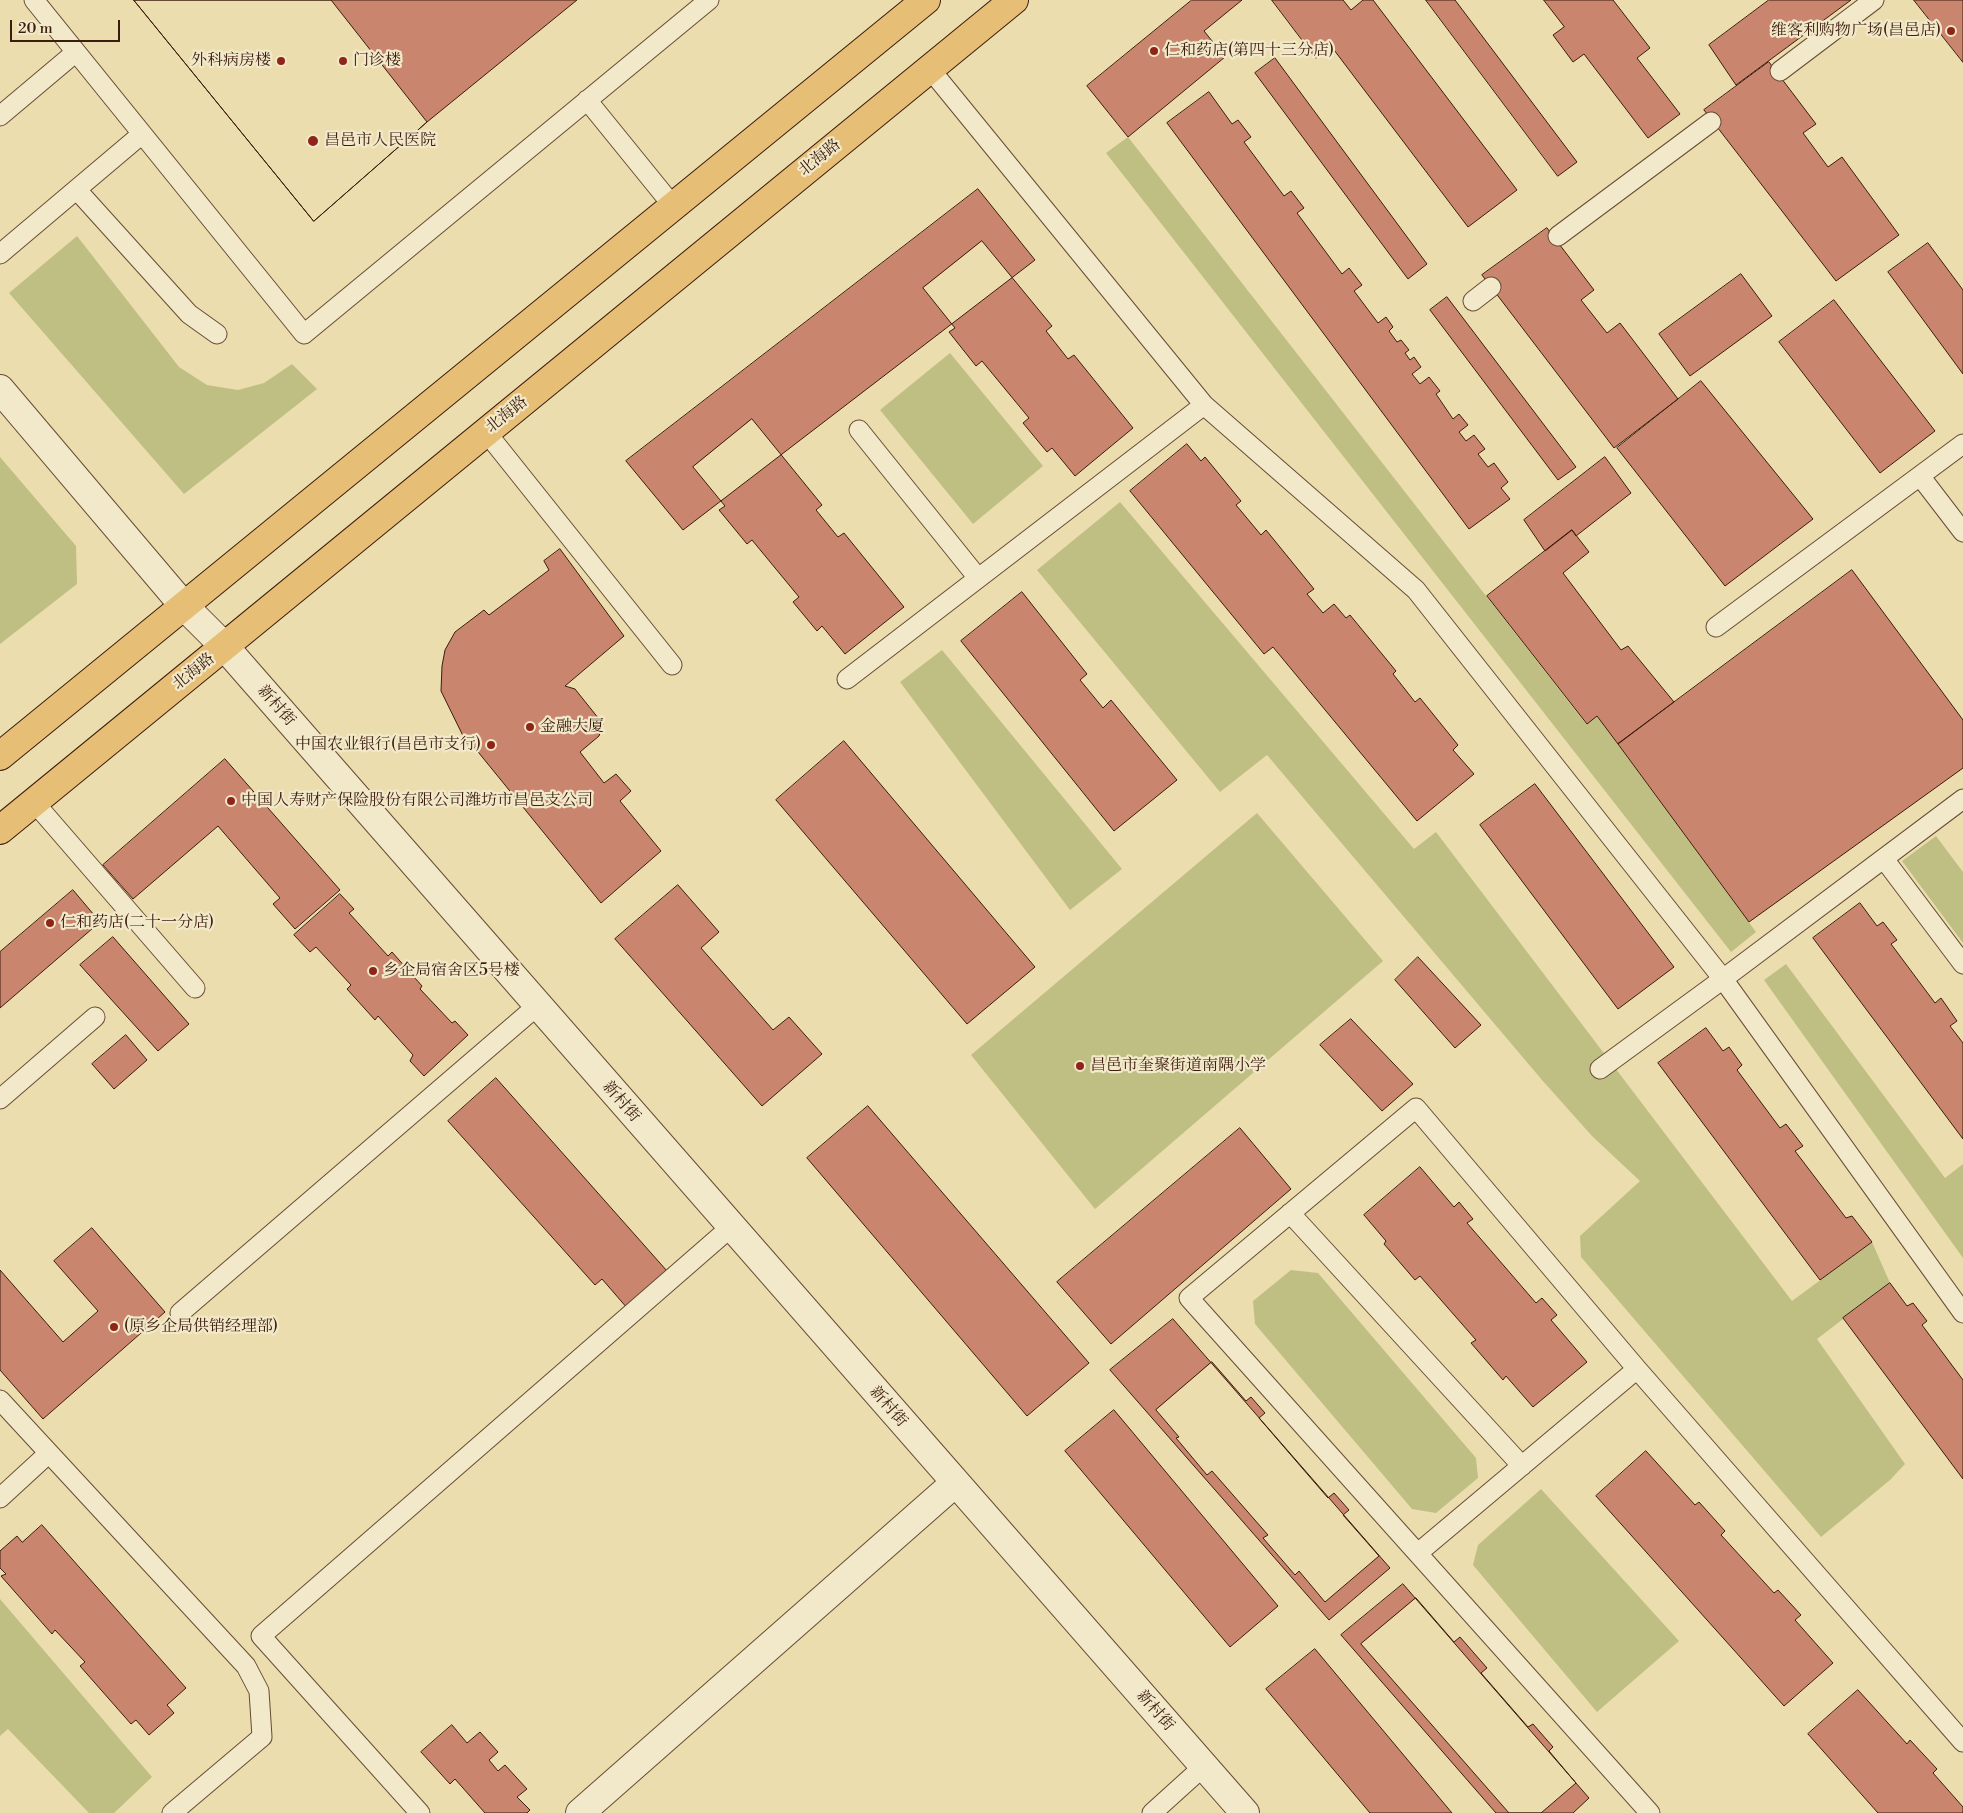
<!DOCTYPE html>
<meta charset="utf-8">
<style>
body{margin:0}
#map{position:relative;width:1963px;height:1813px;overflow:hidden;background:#ebddad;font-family:"Libre Bodoni",serif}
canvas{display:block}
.scale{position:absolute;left:10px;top:20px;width:110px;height:22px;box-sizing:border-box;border:2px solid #3c1c0e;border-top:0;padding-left:6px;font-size:15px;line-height:18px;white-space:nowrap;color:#3c1c0e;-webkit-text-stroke:4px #f2e9ca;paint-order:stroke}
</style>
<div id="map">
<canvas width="1963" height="1813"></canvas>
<div class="scale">20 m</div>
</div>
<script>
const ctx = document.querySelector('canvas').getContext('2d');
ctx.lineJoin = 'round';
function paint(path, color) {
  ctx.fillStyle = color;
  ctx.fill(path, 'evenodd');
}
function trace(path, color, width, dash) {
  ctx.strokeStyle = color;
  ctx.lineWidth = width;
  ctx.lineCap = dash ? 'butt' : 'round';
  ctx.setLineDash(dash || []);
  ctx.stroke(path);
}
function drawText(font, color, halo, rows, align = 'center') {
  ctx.font = font + ' "Libre Bodoni","Noto Serif SC",serif';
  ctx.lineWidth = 4.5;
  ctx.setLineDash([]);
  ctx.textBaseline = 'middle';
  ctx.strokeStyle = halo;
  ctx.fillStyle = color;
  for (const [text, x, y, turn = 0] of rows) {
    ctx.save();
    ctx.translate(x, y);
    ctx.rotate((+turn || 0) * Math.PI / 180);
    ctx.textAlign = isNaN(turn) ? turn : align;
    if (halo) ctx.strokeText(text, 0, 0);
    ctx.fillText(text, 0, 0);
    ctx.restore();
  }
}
const green = new Path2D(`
 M1128,137L1586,724L1597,716L1756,932L1731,952L1106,153Z
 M77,236L179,367L207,385L238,390L264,383L292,364L317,389L184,494L9,293Z
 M950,353L1043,466L973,524L880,410Z
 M0,457L76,546L77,584L0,644Z
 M1120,502L1414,849L1436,832L1792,1301L1872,1242L1890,1283L1817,1339L1905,1464L1890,1480L1821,1537L1581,1257L1580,1236L1640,1181L1592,1136L1542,1080L1267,755L1220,792L1037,570Z
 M942,650L1122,869L1070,910L900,682Z
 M1257,813L1383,961L1095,1209L971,1055Z
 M1936,836L1963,872V943L1902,861Z
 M1786,964L1945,1178L1963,1164V1258L1764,980Z
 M1291,1270L1318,1273L1476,1458L1478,1478L1436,1513L1412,1509L1255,1324L1253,1301Z
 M1541,1489L1679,1641L1597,1712L1473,1565L1478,1545Z
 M0,1599L152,1777L114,1813H89L8,1729L0,1736Z`);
const building = new Path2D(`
 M134,0H577L427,122L314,221Z
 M134,0H331L427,122L314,221Z
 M1192,0H1242L1204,31L1225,57L1128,137L1087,86Z
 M1272,0H1343L1351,10L1363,0H1373L1517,190L1468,227L1331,46L1316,58Z
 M1426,0H1455L1577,162L1558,176Z
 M1544,0H1613L1650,48L1637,58L1680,114L1648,138L1584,54L1573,62L1553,35L1564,27Z
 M1769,0H1851L1736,85L1709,45Z
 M1914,0H1963V62Z
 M1275,58L1427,264L1408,279L1255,73Z
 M1769,62L1816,124L1803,133L1828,167L1842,157L1899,235L1836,281L1704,110Z
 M1209,92L1232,124L1238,120L1251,137L1244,142L1284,196L1291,191L1304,208L1297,213L1342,274L1349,268L1362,285L1354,291L1378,323L1386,317L1393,327L1389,331L1397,342L1401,340L1409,350L1405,353L1410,360L1414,357L1421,367L1412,374L1420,384L1429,377L1440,391L1436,394L1453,419L1459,414L1468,425L1459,432L1466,441L1474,435L1485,449L1478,454L1488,467L1494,463L1508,482L1501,488L1510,499L1469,529L1167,123Z
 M978,189L1035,260L683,530L626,461Z
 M1547,228L1594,290L1581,300L1607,333L1620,323L1678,399L1614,448L1482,275Z
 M982,241L1052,326L1046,331L1068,359L1074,355L1133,428L1075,476L1052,448L1047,452L1023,423L1029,418L982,361L976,366L949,332L955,328L923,288Z
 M1928,243L1963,290V374L1888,272Z
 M1741,274L1772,316L1690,376L1659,334Z
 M1447,297L1576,467L1558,480L1430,310Z
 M1834,300L1935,431L1880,473L1779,342Z
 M1701,381L1813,519L1725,586L1617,448Z
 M752,419L822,505L816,510L838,537L844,533L904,607L845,654L822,626L817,631L793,602L799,597L752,540L747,544L719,510L725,506L693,467Z
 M1187,444L1201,461L1205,457L1241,501L1236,505L1261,535L1266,530L1314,589L1307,594L1323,613L1334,604L1346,618L1350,615L1396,671L1393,674L1415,702L1420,698L1458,745L1453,750L1474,774L1417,821L1273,647L1264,654L1130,491Z
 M1605,457L1631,493L1576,536L1572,530L1545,551L1524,520Z
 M1572,530L1589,552L1563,573L1621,650L1628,646L1674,702L1618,744L1597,716L1587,724L1487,596Z
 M560,549L624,636L565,686L575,689L603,724L599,736L580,752L604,783L616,774L631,791L620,801L661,851L601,903L470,742L467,744L441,691L442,666L445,650L455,632L484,610L489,615L549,570L544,561Z
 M1852,570L1963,720V768L1749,922L1618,744Z
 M1022,592L1087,674L1080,680L1103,708L1111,700L1177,780L1114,831L961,641Z
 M844,741L1035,967L967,1024L776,800Z
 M225,759L340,890L295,929L273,904L280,898L218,826L133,899L103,865Z
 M1535,784L1674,967L1618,1009L1480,825Z
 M678,885L719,932L701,948L773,1030L789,1017L822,1054L762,1106L615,939Z
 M73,890L100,922L0,1008V952Z
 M340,894L354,909L349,913L388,956L392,952L422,986L420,989L452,1023L455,1021L468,1035L424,1076L410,1061L413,1055L378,1016L375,1020L347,989L351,985L316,947L310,952L294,935Z
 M1860,903L1877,926L1883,922L1897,940L1891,944L1935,1003L1941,998L1957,1021L1950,1026L1963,1043V1139L1813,938Z
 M113,937L189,1024L158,1051L80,965Z
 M1418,957L1481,1025L1455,1048L1395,980Z
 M1351,1019L1413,1084L1382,1111L1320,1045Z
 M1706,1028L1723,1051L1729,1047L1742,1065L1737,1070L1780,1128L1786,1124L1803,1146L1795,1151L1846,1218L1852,1216L1872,1242L1820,1280L1658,1063Z
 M126,1035L147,1060L114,1089L92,1064Z
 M496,1078L667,1271L628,1309L602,1279L595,1285L448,1121Z
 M868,1106L1089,1363L1027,1416L807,1158Z
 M1240,1128L1291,1189L1111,1344L1057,1282Z
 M1420,1167L1454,1207L1459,1202L1473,1219L1467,1223L1536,1303L1542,1298L1557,1315L1551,1320L1587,1362L1533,1407L1506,1376L1503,1380L1471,1343L1476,1340L1420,1276L1415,1280L1384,1244L1386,1241L1364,1215Z
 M92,1228L165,1312L43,1419L0,1370V1270L63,1342L98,1311L54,1261Z
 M1890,1283L1907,1306L1913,1303L1927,1321L1922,1325L1963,1380V1479L1843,1318Z
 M1173,1319L1390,1568L1329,1620L1110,1370Z
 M1212,1362L1246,1401L1251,1397L1265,1413L1259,1418L1328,1498L1334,1493L1349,1510L1343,1515L1379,1556L1325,1602L1299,1571L1295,1575L1263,1538L1268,1535L1212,1471L1207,1475L1176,1438L1179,1437L1156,1410Z
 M1114,1410L1278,1606L1230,1647L1065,1451Z
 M1646,1451L1695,1505L1699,1502L1725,1531L1721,1535L1774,1593L1778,1590L1801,1615L1795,1620L1833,1663L1784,1706L1596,1496Z
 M42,1525L186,1688L167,1705L174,1713L149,1735L136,1720L131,1724L80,1666L85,1662L55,1630L52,1634L1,1576L6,1574L0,1568V1551L17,1536L22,1542Z
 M1403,1584L1589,1798L1573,1813H1496L1341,1635Z
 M1416,1598L1454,1642L1460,1637L1487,1668L1481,1673L1528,1727L1533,1724L1553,1747L1549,1751L1576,1783L1541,1813H1509L1361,1644Z
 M1315,1649L1452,1813H1370L1266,1689Z
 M1858,1690L1907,1744L1910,1740L1937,1769L1933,1773L1963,1807V1813H1878L1808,1734Z
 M452,1725L467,1743L480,1732L498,1752L489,1760L498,1771L505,1765L527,1789L517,1797L530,1810L527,1813H485L455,1779L450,1784L421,1752Z`);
const service = new Path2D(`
 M34,0L304,334L709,0
 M930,69L1204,405L1416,590L1723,979L1963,1313
 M1780,71L1874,0
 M587,100L673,206
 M0,116L76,52
 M77,190L189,314L217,334
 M1558,236L1711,122
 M0,254L142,134
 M1473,301L1491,287
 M859,430L978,578
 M486,432L672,665
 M1920,476L1963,532
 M1716,627L1963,444
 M847,679L1204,405
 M34,802L195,988
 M1884,859L1963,964
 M1600,1069L1723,979L1963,799
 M0,1099L95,1017
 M1290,1213L1522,1466
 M180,1313L537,1006
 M0,1400L49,1453
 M0,1498L49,1453L246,1666L259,1691L262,1737L172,1813
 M1418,1553L1637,1369
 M420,1813L261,1636L731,1227
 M1152,1813L1204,1766
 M1650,1813L1189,1298L1416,1108L1637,1369L1963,1742`);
const minor = new Path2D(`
 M580,1813L955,1483`);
const tertiary = new Path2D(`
 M0,389L184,606L224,646L1245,1813`);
const primary = new Path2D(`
 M0,756L926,0
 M0,830L1014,0`);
const markers = [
 [1951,31,5,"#8f2418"],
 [1154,51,5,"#8f2418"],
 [281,61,5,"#8f2418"],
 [343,61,5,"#8f2418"],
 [313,141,6,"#8f2418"],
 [530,727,5,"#8f2418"],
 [491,745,5,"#8f2418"],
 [231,801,5,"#8f2418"],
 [50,923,5,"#8f2418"],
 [373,971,5,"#8f2418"],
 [1080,1066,5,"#8f2418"],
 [114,1327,5,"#8f2418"]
];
const poiNames = [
 ["维客利购物广场(昌邑店)",1941,31,"right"],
 ["仁和药店(第四十三分店)",1164,51],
 ["外科病房楼",271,61,"right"],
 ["门诊楼",353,61],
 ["昌邑市人民医院",324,141],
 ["金融大厦",540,727],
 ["中国农业银行(昌邑市支行)",481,745,"right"],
 ["中国人寿财产保险股份有限公司潍坊市昌邑支公司",241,801],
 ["仁和药店(二十一分店)",60,923],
 ["乡企局宿舍区5号楼",383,971],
 ["昌邑市奎聚街道南隅小学",1090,1066],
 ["(原乡企局供销经理部)",124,1327]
];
const streetNames = [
 ["北海路",820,158,-39],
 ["北海路",507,415,-39],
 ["北海路",194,672,-39],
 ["新村街",276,706,49],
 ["新村街",621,1102,49],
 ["新村街",888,1407,49],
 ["新村街",1155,1711,49]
];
paint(green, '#bfbf84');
paint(building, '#ca856e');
trace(building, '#3c1c0e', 1);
trace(service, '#684c36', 21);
trace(minor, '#684c36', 30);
trace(tertiary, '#684c36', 30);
trace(primary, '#3c1c0e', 30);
trace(service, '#f2e9ca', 19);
trace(minor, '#f2e9ca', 28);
trace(tertiary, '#f2e9ca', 28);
trace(primary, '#e6be76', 28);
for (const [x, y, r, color] of markers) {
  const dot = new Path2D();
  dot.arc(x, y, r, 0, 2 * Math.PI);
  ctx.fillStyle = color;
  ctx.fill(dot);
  trace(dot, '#f2e9ca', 2);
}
drawText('16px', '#3c1c0e', '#f2e9ca', poiNames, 'left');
drawText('16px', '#3c1c0e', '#f2e9ca', streetNames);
</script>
